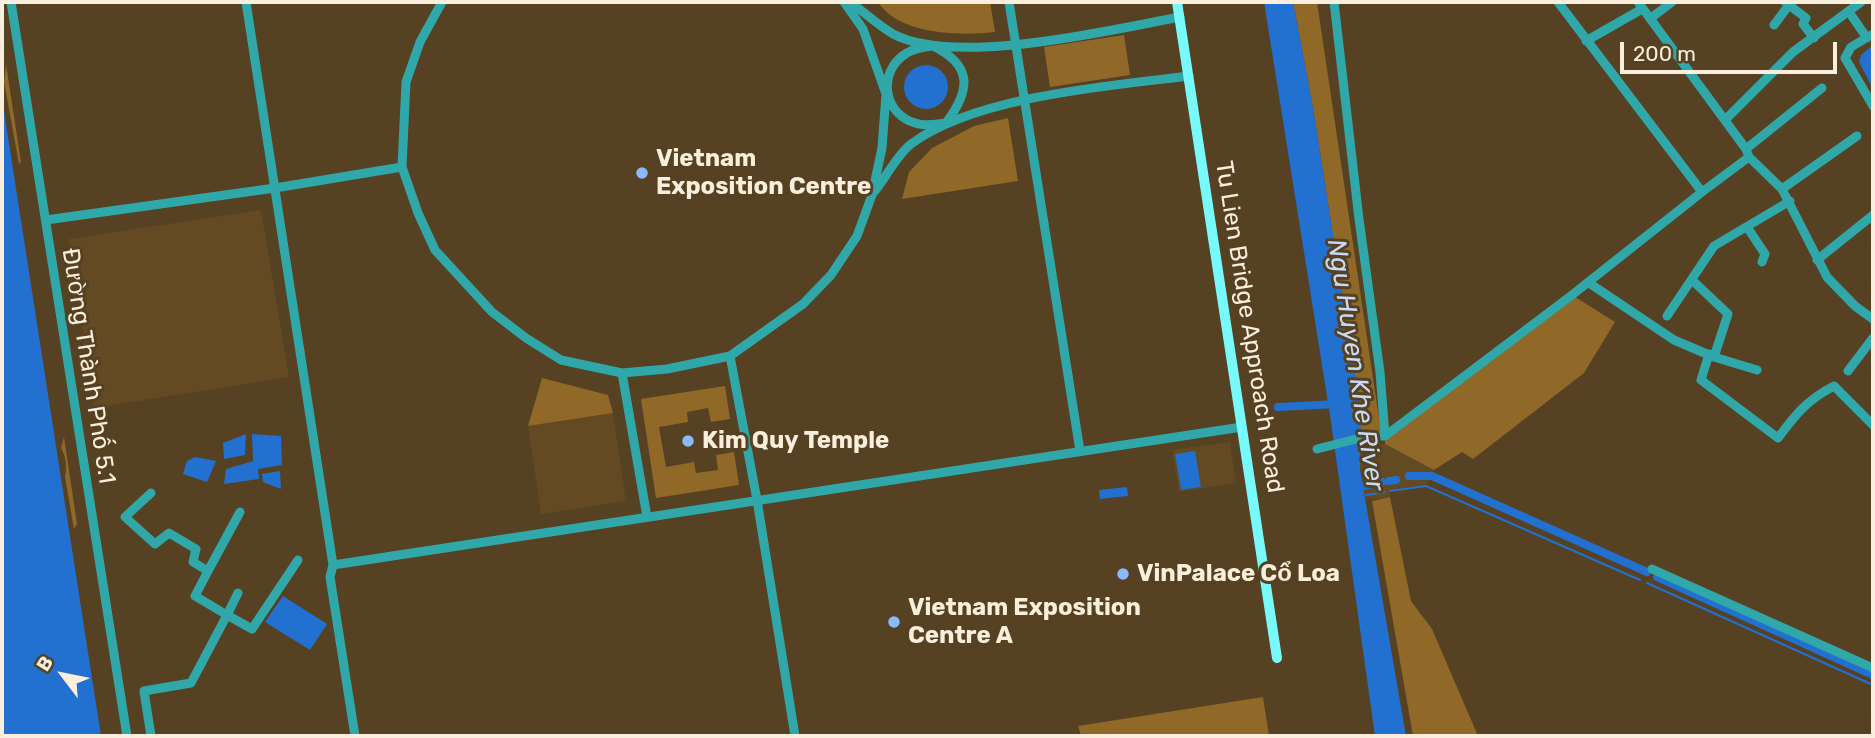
<!DOCTYPE html>
<meta charset="utf-8">
<style>
body{margin:0}
#map{position:relative;width:1875px;height:738px;overflow:hidden;background:#564122;font-family:Rubik,sans-serif}
canvas{display:block}
.frame{position:absolute;inset:0;border:4px solid #faeedc;pointer-events:none}
.north{position:absolute;left:28px;top:640px;width:70px;height:70px;-webkit-text-stroke:5px #564122;paint-order:stroke;rotate:302deg;font-size:19px;font-weight:700;line-height:28px;text-align:center;color:#faeedc}
.north::after{content:'';display:block;margin:auto;width:24px;height:32px;background:#faeedc;clip-path:polygon(50% 0,100% 100%,50% 72%,0 100%)}
.scale{position:absolute;left:1620px;top:42px;width:217px;height:32px;box-sizing:border-box;border:4px solid #faeedc;border-top:0;padding-left:9px;font-size:21px;line-height:24px;white-space:nowrap;color:#faeedc;-webkit-text-stroke:5px #564122;paint-order:stroke}
</style>
<div id="map">
<canvas width="1875" height="738"></canvas>
<div class="frame"></div>
<div class="north">B</div>
<div class="scale">200 m</div>
</div>
<script>
const ctx = document.querySelector('canvas').getContext('2d');
ctx.lineJoin = 'round';
function paint(path, color) {
  ctx.fillStyle = color;
  ctx.fill(path, 'evenodd');
}
function trace(path, color, width, dash) {
  ctx.strokeStyle = color;
  ctx.lineWidth = width;
  ctx.lineCap = dash ? 'butt' : 'round';
  ctx.setLineDash(dash || []);
  ctx.stroke(path);
}
function drawText(font, color, halo, rows, align = 'center') {
  ctx.font = font + ' Rubik,sans-serif';
  ctx.lineWidth = 6;
  ctx.setLineDash([]);
  ctx.textBaseline = 'middle';
  ctx.strokeStyle = halo;
  ctx.fillStyle = color;
  for (const [text, x, y, turn = 0] of rows) {
    ctx.save();
    ctx.translate(x, y);
    ctx.rotate((+turn || 0) * Math.PI / 180);
    ctx.textAlign = isNaN(turn) ? turn : align;
    if (halo) ctx.strokeText(text, 0, 0);
    ctx.fillText(text, 0, 0);
    ctx.restore();
  }
}
const built = new Path2D(`
 M261,210L289,377L94,408L69,239Z
 M613,413L626,501L541,514L528,426Z
 M1230,442L1236,483L1179,492L1172,450Z
 M1385,444L1434,470L1426,486L1389,491L1390,497L1366,500L1360,469V446Z`);
const green = new Path2D(`
 M878,2H990L995,32C960,36 899,35 878,2Z
 M1293,2H1317L1381,432L1360,433L1361,413L1313,108Z
 M1124,35L1130,75L1050,87L1044,47Z
 M6,64L21,162L19,164L4,82Z
 M1008,118L1018,181L902,199L909,172L932,148L974,126Z
 M1572,295L1615,322L1584,373L1473,459L1462,452L1434,470L1385,444V436Z
 M542,378L608,395L613,413L528,426Z
 M725,386L730,419L711,422L708,408L687,412L688,422L659,427L666,467L694,462L696,473L718,470L716,455L734,452L739,485L656,498L641,399Z
 M64,437L77,524L74,529L65,477C67,468 66,456 61,448Z
 M1390,497L1411,601L1432,629L1478,736H1413L1372,501Z
 M1263,697L1269,736H1081L1078,726Z`);
const water = new Path2D(`
 M1264,2H1293L1313,108L1361,413L1360,469L1406,736H1375L1330,415Z
 M1873,45V89L1859,62L1861,55Z
 M904 87a22 22 0 1 1 44 0a22 22 0 1 1-44 0Z
 M2,98L101,736H2Z
 M246,434L245,455L224,459L223,443Z
 M252,434L281,436L282,465L258,469L259,479L224,484L226,469L253,461Z
 M1195,451L1201,487L1181,490L1175,454Z
 M195,457L216,461L207,482L183,474L187,461Z
 M280,471L281,489L263,482L262,474Z
 M1127,487L1128,496L1100,499L1099,490Z
 M283,596L327,624L310,650L265,622Z`);
const stream = new Path2D(`
 M1390,491L1426,486L1640,580
 M1366,495L1385,492
 M1647,583L1873,685`);
const canal = new Path2D(`
 M1278,407L1336,404
 M1409,476H1432L1647,572
 M1389,481L1396,480
 M1354,488L1382,482
 M1657,577L1873,675`);
const minor = new Path2D(`
 M11,2L127,736
 M246,2L333,565L330,577L355,736
 M442,2L420,42L406,82L402,167L418,213L435,250L492,312L526,338L561,360L622,373L667,369L730,356L803,304L831,275L857,236L872,195L882,148L886,94L863,29L844,2
 M850,2C864,12 878,25 893,34C956,67 1110,30 1180,17
 M1009,2L1080,451
 M1334,2L1359,219L1380,372L1385,436
 M1558,2L1702,192
 M1638,2L1746,149L1749,157L1782,189L1827,277L1855,306L1873,319
 M1785,2L1806,18L1803,24L1814,38
 M1849,12L1867,38
 M1651,18L1672,2
 M1774,25L1789,5
 M1873,34L1851,47L1845,58L1873,106
 M1586,41L1642,9
 M933,46C974,66 970,91 946,123C937,124 927,126 919,124C883,117 876,71 907,53C915,48 924,47 933,46Z
 M1725,120L1793,52L1861,2
 M1746,149L1822,88
 M1782,189L1857,136
 M875,191C886,177 897,155 911,144C976,96 1109,86 1189,76
 M46,220L275,188L402,167
 M1747,227L1765,254L1762,262
 M1817,260L1873,215
 M1692,280L1728,314L1714,357
 M1589,283L1674,340L1714,357L1757,370
 M1667,316L1714,246L1790,201
 M1709,354L1701,380L1778,438C1796,414 1807,400 1834,386L1873,425
 M730,356L757,500L795,736
 M1848,371L1873,338
 M622,373L647,517
 M1317,449L1368,436H1385L1572,295L1702,192L1749,157
 M333,565L1242,427
 M1652,569L1873,668
 M208,571L240,512
 M238,593L227,615L252,629L298,560
 M151,736L144,691L191,683L227,615L195,596L208,571L193,562L196,549L169,533L155,544L125,517L151,493`);
const major = new Path2D(`
 M1177,2L1277,658`);
const markers = [
 [642,173,7,"#89bafc"],
 [688,441,7,"#89bafc"],
 [1123,574,7,"#89bafc"],
 [894,622,7,"#89bafc"]
];
const poiNames = [
 ["Vietnam",656,159],
 ["Exposition Centre",656,187],
 ["Kim Quy Temple",702,441],
 ["VinPalace Cổ Loa",1137,574],
 ["Vietnam Exposition",908,608],
 ["Centre A",908,636]
];
const streetNames = [
 ["Tu Lien Bridge Approach Road",1249,327,81],
 ["Đường Thành Phố 5.1",88,366,81]
];
const waterNames = [
 ["Ngu Huyen Khe River",1355,365,81]
];
paint(built, '#634a23');
paint(green, '#906827');
paint(water, '#2270d0');
trace(stream, '#2270d0', 2);
trace(canal, '#2270d0', 8);
trace(minor, '#30a8a9', 9);
trace(major, '#78fafc', 10);
for (const [x, y, r, color] of markers) {
  const dot = new Path2D();
  dot.arc(x, y, r, 0, 2 * Math.PI);
  ctx.fillStyle = color;
  ctx.fill(dot);
  trace(dot, '#564122', 2.5);
}
drawText('bold 24px', '#faeedc', '#564122', poiNames, 'left');
drawText('24px', '#faeedc', '#564122', streetNames);
drawText('italic 26px', '#c9dbf4', '#564122', waterNames);
</script>
